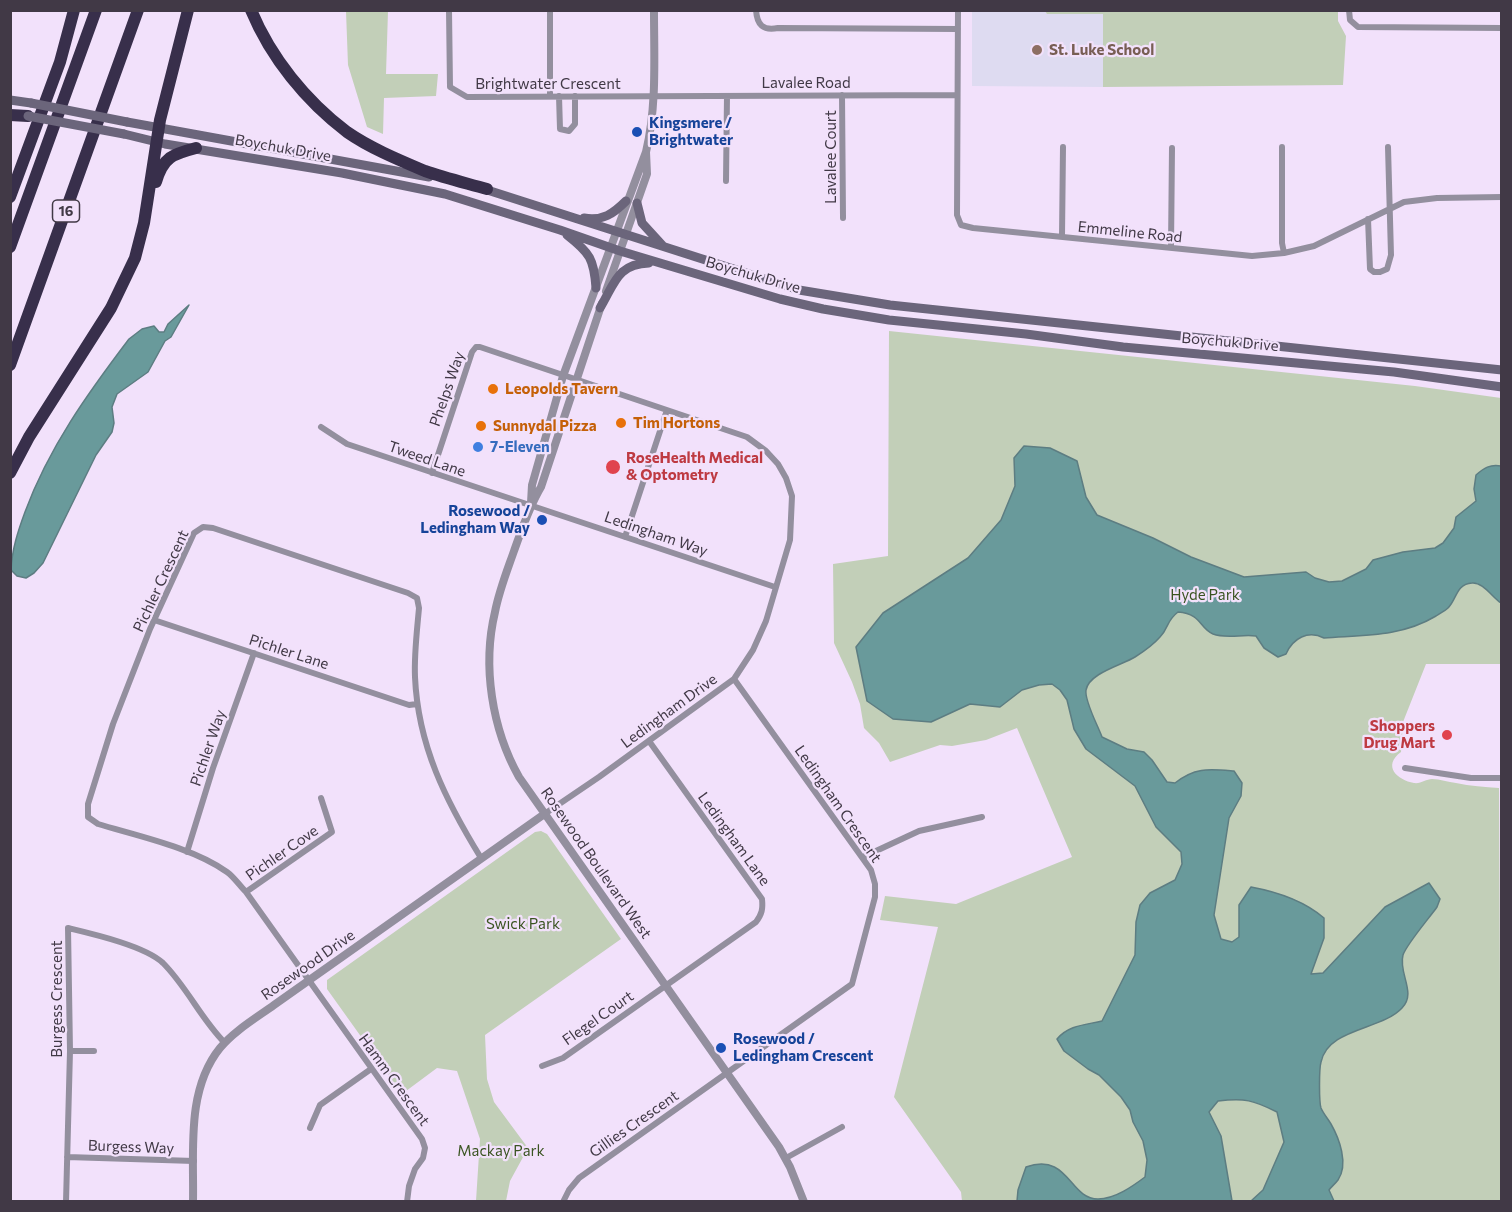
<!DOCTYPE html>
<style>
body{margin:0}
#map{position:relative;width:1512px;height:1212px;overflow:hidden;background:#f2e1fb;font-family:Commissioner,sans-serif}
canvas{display:block}
.frame{position:absolute;inset:0;border:12px solid #413946;pointer-events:none}
</style>
<div id="map">
<canvas width="1512" height="1212"></canvas>
<div class="frame"></div>
</div>
<script>
const ctx = document.querySelector('canvas').getContext('2d');
ctx.lineJoin = 'round';
function paint(path, color) {
  ctx.fillStyle = color;
  ctx.fill(path, 'evenodd');
}
function trace(path, color, width, dash) {
  ctx.strokeStyle = color;
  ctx.lineWidth = width;
  ctx.lineCap = dash ? 'butt' : 'round';
  ctx.setLineDash(dash || []);
  ctx.stroke(path);
}
function drawText(font, color, halo, rows, align = 'center') {
  ctx.font = font + ' Commissioner,sans-serif';
  ctx.lineWidth = 4.5;
  ctx.setLineDash([]);
  ctx.textBaseline = 'middle';
  ctx.strokeStyle = halo;
  ctx.fillStyle = color;
  for (const [text, x, y, turn = 0] of rows) {
    ctx.save();
    ctx.translate(x, y);
    ctx.rotate((+turn || 0) * Math.PI / 180);
    ctx.textAlign = isNaN(turn) ? turn : align;
    if (halo) ctx.strokeText(text, 0, 0);
    ctx.fillText(text, 0, 0);
    ctx.restore();
  }
}
const education = new Path2D(`
 M972,11H1045L1048,14H1103V87L972,86Z`);
const green = new Path2D(`
 M346,11H388L386,74H438L436,96L384,98L383,134L367,127L348,65Z
 M1045,11H1338V21L1346,36L1343,85L1103,87V14H1047Z
 M889,331L1415,386L1501,398V664H1426L1403,722L1401,752C1382,766 1397,780 1414,783C1421,784 1426,779 1432,779C1440,779 1448,782 1456,783C1470,786 1485,787 1499,788L1501,1201H962L961,1192L894,1097L938,927L880,920L885,896L956,904L1072,857L1017,728L986,740L952,746L940,745L890,762L879,743L864,728L860,704L852,682L834,643L833,564L888,556Z
 M541,831L547,834L621,939L485,1035L487,1079L494,1102L528,1148L510,1181L506,1201H476L480,1139L457,1071L437,1068L402,1094L327,989V980L535,832Z`);
const water = new Path2D(`
 M189,305L171,337L165,341L148,372L117,394L112,407L114,423L112,432L96,455L43,563L34,573L26,578L17,576L11,570C12,549 18,531 25,512C49,447 88,393 129,339L142,329L154,326L159,332H164L168,324Z
 M1024,446L1050,448L1077,461L1086,497L1097,515L1153,538L1191,557L1244,577L1306,572L1315,578L1329,582L1342,581L1366,569L1373,560L1403,552L1435,548L1443,543L1454,528L1456,517L1476,501L1474,489L1476,475C1484,468 1490,464 1501,466V603C1492,597 1483,582 1472,583C1456,584 1457,599 1448,608C1445,611 1440,613 1436,616C1401,637 1364,635 1324,638C1308,630 1293,638 1286,654L1278,657L1264,648L1256,636C1243,634 1226,639 1213,634C1199,628 1202,614 1178,612C1166,621 1169,628 1160,637C1153,645 1143,652 1135,657C1122,665 1089,673 1086,690C1084,700 1098,726 1102,737L1127,749L1144,752L1152,760L1167,782L1175,783C1195,767 1209,769 1234,771L1242,783L1241,796L1229,818L1214,915L1221,939L1232,942L1239,937V905L1251,887C1278,892 1303,900 1324,918V938L1311,974L1323,973L1385,907L1429,883L1440,899L1437,907C1430,917 1406,945 1403,955C1398,973 1417,993 1402,1008C1382,1030 1328,1028 1321,1062C1319,1069 1319,1102 1321,1108C1323,1113 1328,1119 1331,1124C1339,1138 1349,1164 1338,1180C1335,1184 1331,1187 1329,1190L1334,1201H1251L1263,1190L1284,1142L1277,1112C1253,1100 1245,1098 1218,1101L1209,1112L1221,1136L1232,1201H1017L1018,1190L1026,1167C1069,1152 1069,1199 1098,1199C1115,1199 1133,1186 1145,1177L1147,1160L1143,1141L1133,1122L1130,1110L1121,1097L1099,1075L1088,1069L1064,1051L1057,1039C1069,1025 1085,1025 1102,1021L1135,955L1136,922L1140,905L1150,893L1175,880L1182,864L1181,852L1156,827L1135,786L1086,749L1074,729L1067,700L1060,690L1052,684L1039,685L1022,690L1000,707L970,704L931,722L893,719L867,701L856,647L883,613L968,558L1001,520L1015,486L1014,458Z`);
const minor = new Path2D(`
 M449,10L450,87L467,97L957,95
 M756,10C757,25 763,31 778,28L958,29
 M958,10L957,215L961,225L973,228L1252,256L1284,253L1314,246L1404,202L1437,198L1502,197
 M1349,10L1350,20L1358,27L1502,28
 M842,95L843,218
 M550,96V10
 M559,96L560,129L569,131L575,124V96
 M1282,147V243L1284,253
 M726,181L727,96
 M1368,219L1370,269L1374,272H1380L1387,269L1391,255L1388,147
 M1062,236L1063,147
 M1171,248L1172,148
 M321,427L347,444L775,587
 M432,473L472,352L476,347H480L747,437L766,451L778,464L786,478L792,496L790,540L766,621L753,650L734,679L599,777L543,815
 M625,537L667,410
 M154,620L409,705L417,704
 M1405,768L1471,778H1502
 M187,852L213,768L254,653
 M863,857L919,831L982,817
 M246,892L332,832L321,798
 M70,1051H94
 M542,1066L563,1058L756,922C762,914 763,909 762,899L649,741
 M310,1128L320,1105L371,1069
 M67,1157L194,1161
 M786,1158L842,1127
 M66,1202L70,1051L68,928C93,934 145,946 163,963C187,987 201,1019 225,1043
 M407,1202L409,1186L415,1169L423,1158L425,1148L422,1139L246,892C240,886 234,877 227,872C194,848 138,836 98,824L88,817V804L113,724L150,629L194,533L203,527L213,528L408,593L417,598L419,608C417,631 414,654 415,677C418,746 446,801 481,858
 M563,1202L569,1190L579,1178L852,984L875,897V884L871,870L734,679`);
const tertiary = new Path2D(`
 M606,291L647,174L646,152
 M602,303L541,487C529,507 522,529 514,551C507,571 499,591 495,612C482,666 492,729 519,777L779,1147L790,1167L804,1202
 M531,503L532,485L563,376L646,152C657,106 654,58 654,10
 M193,1202C194,1151 186,1090 220,1048C234,1031 256,1018 274,1005L543,815`);
const secondary = new Path2D(`
 M10,100L31,103
 M127,122L429,177
 M124,134L165,144L342,173L445,194L560,230L620,251L780,299L823,309L889,320L1026,334L1123,347L1394,372L1502,387
 M481,188L799,290L890,305L1502,370
 M637,203L642,223L663,246
 M584,218C603,221 613,214 626,201
 M567,235C590,253 594,259 596,288
 M600,308C615,283 617,264 649,263`);
const motorway = new Path2D(`
 M251,10C271,58 306,101 347,132C370,148 399,160 425,171C445,178 466,183 487,189
 M10,115L28,116
 M156,182C163,157 173,154 196,148
 M10,197L60,62L74,10
 M10,247L96,10
 M10,365L138,10
 M10,473L29,437L111,308L135,258L144,223L160,120L188,10`);
const secondaryBridge = new Path2D(`
 M31,103L127,122
 M28,116L124,134`);
const markers = [
 [1037,50,6,"#8d6e63"],
 [637,132,6,"#1a4fb4"],
 [493,389,6,"#e8710a"],
 [621,423,6,"#e8710a"],
 [481,426,6,"#e8710a"],
 [478,447,6,"#3f7fe0"],
 [613,467,8,"#e0444e"],
 [542,520,6,"#1a4fb4"],
 [1447,735,6,"#e0444e"],
 [721,1048,6,"#1a4fb4"]
];
const shields = [
 [66,211,27]
];
const shieldNames = [
 ["16",66,211]
];
const educationNames = [
 ["St. Luke School",1049,50]
];
const streetNames = [
 ["Lavalee Road",806,83],
 ["Brightwater Crescent",548,84],
 ["Boychuk Drive",283,148,10],
 ["Lavalee Court",831,157,-90],
 ["Emmeline Road",1130,232,6],
 ["Boychuk Drive",753,275,16],
 ["Boychuk Drive",1230,342,5],
 ["Phelps Way",447,389,-71],
 ["Tweed Lane",427,459,19],
 ["Ledingham Way",656,534,19],
 ["Pichler Crescent",161,581,-65],
 ["Pichler Lane",289,652,18],
 ["Ledingham Drive",669,711,-36],
 ["Pichler Way",208,748,-71],
 ["Ledingham Crescent",838,804,55],
 ["Ledingham Lane",734,839,54],
 ["Pichler Cove",282,853,-35],
 ["Rosewood Boulevard West",596,863,55],
 ["Rosewood Drive",308,965,-35],
 ["Burgess Crescent",57,999,-90],
 ["Flegel Court",598,1018,-35],
 ["Hamm Crescent",394,1080,54],
 ["Gillies Crescent",634,1124,-35],
 ["Burgess Way",131,1147,2]
];
const transitNames = [
 ["Kingsmere /",649,123],
 ["Brightwater",649,140],
 ["Rosewood /",530,511,"right"],
 ["Ledingham Way",530,528,"right"],
 ["Rosewood /",733,1039],
 ["Ledingham Crescent",733,1056]
];
const foodNames = [
 ["Leopolds Tavern",505,389],
 ["Tim Hortons",633,423],
 ["Sunnydal Pizza",493,426]
];
const shopNames = [
 ["7-Eleven",490,447]
];
const healthNames = [
 ["RoseHealth Medical",626,458],
 ["& Optometry",626,475],
 ["Shoppers",1435,726,"right"],
 ["Drug Mart",1435,743,"right"]
];
const parkNames = [
 ["Hyde Park",1205,595],
 ["Swick Park",523,924],
 ["Mackay Park",501,1151]
];
paint(education, '#dedbf1');
paint(green, '#c2cfb8');
paint(water, '#699a9b');
trace(water, '#5d7d82', 1.5);
trace(minor, '#938f9e', 6);
trace(tertiary, '#938f9e', 8);
trace(secondary, '#6b657b', 9);
trace(motorway, '#382f4b', 12);
trace(secondaryBridge, '#6b657b', 9);
for (const [x, y, r, color] of markers) {
  const dot = new Path2D();
  dot.arc(x, y, r, 0, 2 * Math.PI);
  ctx.fillStyle = color;
  ctx.fill(dot);
  trace(dot, '#f2e1fb', 2);
}
for (const [x, y, w] of shields) {
  const box = new Path2D();
  box.roundRect(x - w / 2, y - 11, w, 22, 4.5);
  ctx.fillStyle = '#f2e1fb';
  ctx.fill(box);
  trace(box, '#413946', 1.5);
}
drawText('bold 14px', '#413946', null, shieldNames);
drawText('bold 15px', '#785e54', '#f2e1fb', educationNames, 'left');
drawText('15px', '#413946', '#f2e1fb', streetNames);
drawText('bold 15px', '#164399', '#f2e1fb', transitNames, 'left');
drawText('bold 15px', '#c56008', '#f2e1fb', foodNames, 'left');
drawText('bold 15px', '#366cbe', '#f2e1fb', shopNames, 'left');
drawText('bold 15px', '#be3a42', '#f2e1fb', healthNames, 'left');
drawText('15px', '#3a5421', '#f2e1fb', parkNames);
</script>
